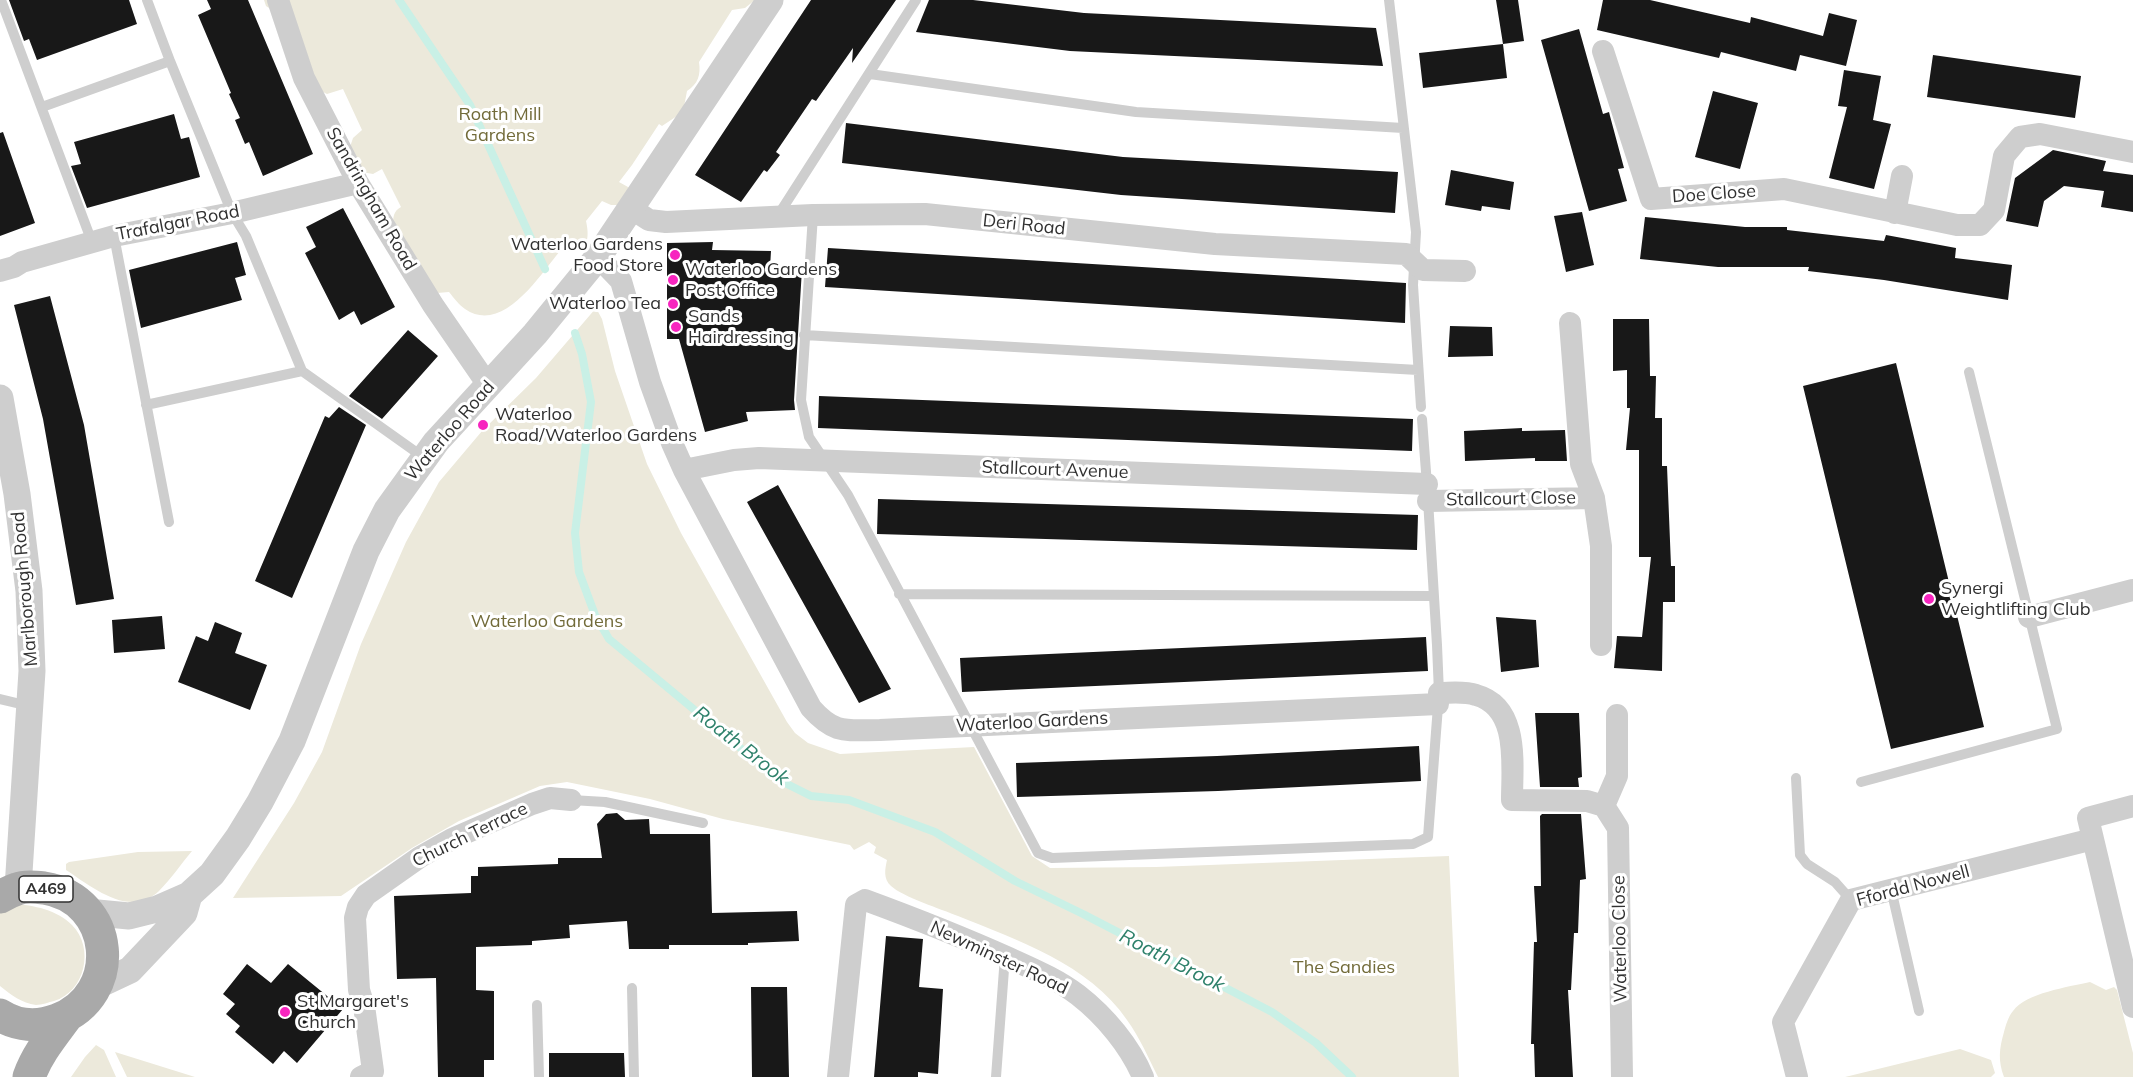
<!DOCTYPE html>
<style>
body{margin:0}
canvas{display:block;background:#fff}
</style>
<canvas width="2133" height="1077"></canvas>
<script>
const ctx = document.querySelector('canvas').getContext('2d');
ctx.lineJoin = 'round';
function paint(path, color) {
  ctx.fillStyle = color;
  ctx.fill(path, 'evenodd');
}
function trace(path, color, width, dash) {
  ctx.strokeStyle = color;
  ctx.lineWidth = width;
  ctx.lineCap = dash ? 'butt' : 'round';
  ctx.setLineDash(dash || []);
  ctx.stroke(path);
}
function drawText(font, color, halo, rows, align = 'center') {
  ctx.font = font + ' Mulish,sans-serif';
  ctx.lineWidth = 6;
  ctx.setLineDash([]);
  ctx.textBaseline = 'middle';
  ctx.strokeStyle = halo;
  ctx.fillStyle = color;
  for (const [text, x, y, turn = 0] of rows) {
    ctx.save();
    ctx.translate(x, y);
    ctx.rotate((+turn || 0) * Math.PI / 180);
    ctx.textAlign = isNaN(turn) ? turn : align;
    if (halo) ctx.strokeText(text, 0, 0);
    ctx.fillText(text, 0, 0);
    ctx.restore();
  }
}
const green = new Path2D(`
 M264,0H755L745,8L732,10L699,62C701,75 698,84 687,91L683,112L662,126L659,124L632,165L619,182L628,187L632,193L625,205H611L602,201L586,221C591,243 585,256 560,251C540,275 503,335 465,309C459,305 454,298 449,292L437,293L393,226C393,218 393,211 401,207L382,169L373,174L362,172L349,150L353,138L362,130L343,89L327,94L317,89L278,14L266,6Z
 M596,308L602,319L615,371L647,464L681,533L787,722L795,733L808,743L840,754L974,747L1032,856L1050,868L1156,867L1449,856L1459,1077H1158C1148,1057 1140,1038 1127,1020C1089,964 1017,940 958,916C941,909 903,897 891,886C883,879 885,869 887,860L874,853L876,847L869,842L854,850L850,845L723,819L650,799L567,782L540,786L459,821L412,848L341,896L233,898L294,803L322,752L361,644L406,542L439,482L482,431L536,378Z
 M192,851C181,864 171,879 159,891C130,919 92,887 66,870V864L69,862L138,852Z
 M13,904C34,905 57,910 72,925C95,948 85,992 54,1001C49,1002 42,1005 36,1005C22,1003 11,995 0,986V911Z
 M2090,982L2106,990L2114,987L2117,990L2133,1053V1077H2004C1998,1061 1999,1049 2004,1032C2006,1025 2008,1017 2013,1011C2026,993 2068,987 2090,982Z
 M96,1045L104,1050L116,1077H71L85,1057Z
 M1960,1049L1991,1060L1995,1073L1991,1077H1845Z
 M115,1052L195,1077H196H127Z`);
const stream = new Path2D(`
 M399,0L470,105L545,269
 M575,333L582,354L591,402L575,533L579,572L595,615L609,639L779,780L811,796L849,800L935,832L1015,881L1083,914L1272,1012L1316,1043L1352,1077`);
const building = new Path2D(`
 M9,0H129L137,24L37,60L29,39L24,41Z
 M207,0H248L313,154L263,176L249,142L245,144L235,120L240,118L229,94L231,93L198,15L211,9Z
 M811,0H896L852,63L853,48L816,101L812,99L776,152L780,155L767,172L764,170L741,202L695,175Z
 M929,0H973L1084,13L1376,28L1383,66L1070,51L916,32Z
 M1496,0H1518L1524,41L1503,44Z
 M1603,0H1650L1750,23L1751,17L1823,36L1829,13L1857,20L1846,66L1800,55L1796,71L1721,52L1719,58L1597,30Z
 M1579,29L1603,114L1609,112L1610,116L1624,168L1618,169L1627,201L1589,211L1541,40Z
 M1503,44L1507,78L1423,88L1419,53Z
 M1933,55L2081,76L2075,118L1927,97Z
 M1844,70L1881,76L1873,120L1891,124L1874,189L1829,178L1847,107L1838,106Z
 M1713,91L1758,103L1740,169L1695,157Z
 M174,114L181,139L189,137L200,177L87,208L71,166L81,164L74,142Z
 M846,123L1123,157L1398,172L1395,213L1121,195L842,163Z
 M3,132L35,223L0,236V133Z
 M2053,150L2106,161L2103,171L2133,175V212L2101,207L2104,191L2064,186L2044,201L2038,227L2006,221L2015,178Z
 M1451,170L1514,182L1510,210L1482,206L1481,211L1445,205Z
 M343,208L395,307L361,325L354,311L339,320L305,253L316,247L306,227Z
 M1582,212L1594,265L1566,272L1554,216Z
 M1645,217L1745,227H1787V230L1884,241L1886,235L1956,248L1955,258L2012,265L2008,300L1884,280L1808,271L1809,267H1718L1640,259Z
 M237,242L246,275L235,278L242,300L141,328L129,270Z
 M713,242L712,250L771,251L770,268L802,269L794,400L795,410L746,412L748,421L705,432L679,339H667V243Z
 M828,248L1406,283L1405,323L825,287Z
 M50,296L84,425L114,599L76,605L43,419L14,305Z
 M1613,319H1649L1650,376H1656L1655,418H1662V466H1667L1671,566H1675V602H1663L1662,671L1614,668L1617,636L1642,637L1651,557H1639V450H1626L1630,408H1627V370L1613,371Z
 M1450,326L1492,327L1493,356L1448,357Z
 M408,330L438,356L382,419L349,396Z
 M1896,363L1984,727L1891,749L1803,386Z
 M819,396L1413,419L1412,451L818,428Z
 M339,407L366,425L292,598L255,581L325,416L329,418Z
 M1522,428V431L1565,430L1567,461H1535V458L1465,461L1464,431Z
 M778,485L891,689L859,703L747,502Z
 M878,499L1418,515L1417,550L877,534Z
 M162,616L165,649L114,653L112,620Z
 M1496,617L1536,620L1539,667L1501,672Z
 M215,622L242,633L235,653L267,665L250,710L178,682L196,636L208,641Z
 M1426,637L1428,671L962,692L960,658Z
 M1535,713H1579L1582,777L1578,778L1579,787H1540Z
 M1419,746L1421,781L1218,791L1017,797L1016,763L1217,756Z
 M617,813L625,820L649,819L650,834H710L712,913L797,911L799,941L748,943V945H669V949H629L627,921L569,925L570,938L532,941V945L476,947V990L494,991V1060H484V1077H438L436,978L397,979L394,896L471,893V876H478V867L558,864V858H602L597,824L606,814Z
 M1542,814H1581L1586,879L1580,880L1578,933H1574L1571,990H1568L1573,1077H1535L1534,1044H1531L1534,942H1537L1534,886H1541L1540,816Z
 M886,936L923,939L919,987L943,989L938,1074L918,1072V1077H874Z
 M247,964L271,983L288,964L343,1009L297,1063L284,1051L273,1064L235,1032L240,1026L226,1014L235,1004L223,994Z
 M751,987H787L789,1077H752Z
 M549,1053H624L625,1077H549Z`);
const service = new Path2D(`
 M1,0L92,242
 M1389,0L1416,232L1413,285L1421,407
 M170,61L232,213L246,236L302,371L423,457
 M870,74L1136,112L1403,128
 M42,107L170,61L147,0
 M813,215L801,400L809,437L848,495L1038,853L1052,858L1413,844L1428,837L1439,693L1437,645L1428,500
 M777,217L916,0
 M114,236L169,522
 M804,335L1418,370
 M146,405L302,371
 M1422,419L1427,485
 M899,594L1433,596
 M0,699L29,706
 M1796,778L1800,855L1807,864L1835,882L1851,900
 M1861,782L2057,729L1969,372
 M571,800L605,802L703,823
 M1891,889L1919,1011
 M632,988L634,1077
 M537,1005L539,1077
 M996,1077L1005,956`);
const minor = new Path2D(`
 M278,0L304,78L358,183L433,305L488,385
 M1603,51L1651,199L1784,189L1957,225H1980L1994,210L2004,156L2020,137L2040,134L2133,152
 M632,209L649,220L666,222L813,215L925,214L1215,244L1406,254L1423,270L1465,271
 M1895,213L1902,176
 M598,257L621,281L650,382L672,443L684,470L811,708C835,735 846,730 880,730L1438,704
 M0,271L14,267L22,262L114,236L232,213L358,183
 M1570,323L1581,464L1594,498L1601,546V645
 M684,470L734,460L759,458L1427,484
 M1428,501L1594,498
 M2029,617L2133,590
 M1439,693C1451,693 1464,691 1476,695C1520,707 1512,765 1512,800L1587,801L1604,806L1618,828L1622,1077
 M1604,806L1617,776V715
 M2093,839L2088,818L2133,806
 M361,1077L373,1071L364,1006L359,990L355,918L358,907L366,895L420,857L452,839L532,804L550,798L571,800
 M838,1077L856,905L865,900C914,918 962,937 1009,958C1033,969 1057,979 1078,995C1105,1016 1130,1046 1143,1077
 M1797,1077L1783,1022L1851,900L2093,839L2133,1007`);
const tertiary = new Path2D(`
 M0,398L17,494L29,591L32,671L18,888
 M87,912L129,916L157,909L189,895L212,874L238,838L260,802L292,741L366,551L387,510L436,442L535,334L598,257L770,0
 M96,986L130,970L184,913L189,895`);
const primary = new Path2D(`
 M0,897C5,894 11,891 17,889C25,886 35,887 44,888C115,899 124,995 57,1020C38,1027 17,1026 0,1015
 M29,1077C37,1054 53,1035 67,1016`);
const markers = [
 [675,255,6,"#f725bf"],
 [673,280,6,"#f725bf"],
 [673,304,6,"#f725bf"],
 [676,327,6,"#f725bf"],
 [483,425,6,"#f725bf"],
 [1929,599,6,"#f725bf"],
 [285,1012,6,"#f725bf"]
];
const shields = [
 [46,889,54]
];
const shieldNames = [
 ["A469",46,889]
];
const parkNames = [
 ["Roath Mill",500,115],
 ["Gardens",500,136],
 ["Waterloo Gardens",547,622],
 ["The Sandies",1344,968]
];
const streetNames = [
 ["Doe Close",1714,194,-4],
 ["Sandringham Road",371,199,60],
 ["Trafalgar Road",178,223,-11],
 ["Deri Road",1024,225,6],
 ["Waterloo Road",450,431,-49],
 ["Stallcourt Avenue",1055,470,2],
 ["Stallcourt Close",1511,499,-1],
 ["Marlborough Road",25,589,-95],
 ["Waterloo Gardens",1032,722,-3],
 ["Church Terrace",470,835,-26],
 ["Ffordd Nowell",1913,886,-15],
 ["Waterloo Close",1620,939,-91],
 ["Newminster Road",999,958,25]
];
const poiNames = [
 ["Waterloo Gardens",663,245,"right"],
 ["Food Store",663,266,"right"],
 ["Waterloo Gardens",685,270],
 ["Post Office",685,291],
 ["Waterloo Tea",661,304,"right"],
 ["Sands",688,317],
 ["Hairdressing",688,338],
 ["Waterloo",495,415],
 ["Road/Waterloo Gardens",495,436],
 ["Synergi",1941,589],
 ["Weightlifting Club",1941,610],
 ["St Margaret's",297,1002],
 ["Church",297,1023]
];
const waterNames = [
 ["Roath Brook",741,746,38],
 ["Roath Brook",1172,961,27]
];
paint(green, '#ece9db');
trace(stream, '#c9f0e6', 8);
paint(building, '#181818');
trace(service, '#cecece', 10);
trace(minor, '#cecece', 22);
trace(tertiary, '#cecece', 27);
trace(primary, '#a9a9a9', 33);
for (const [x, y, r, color] of markers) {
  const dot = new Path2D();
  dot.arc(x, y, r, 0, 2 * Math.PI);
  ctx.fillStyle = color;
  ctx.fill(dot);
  trace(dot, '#fff', 2);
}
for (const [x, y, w] of shields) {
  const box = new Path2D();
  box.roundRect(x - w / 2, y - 13, w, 26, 4.5);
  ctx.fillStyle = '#fff';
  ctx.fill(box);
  trace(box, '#313131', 1.5);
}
drawText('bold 16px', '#313131', null, shieldNames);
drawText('18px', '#726b39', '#fff', parkNames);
drawText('18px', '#313131', '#fff', streetNames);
drawText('18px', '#313131', '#fff', poiNames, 'left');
drawText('italic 20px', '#2e816b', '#fff', waterNames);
</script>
